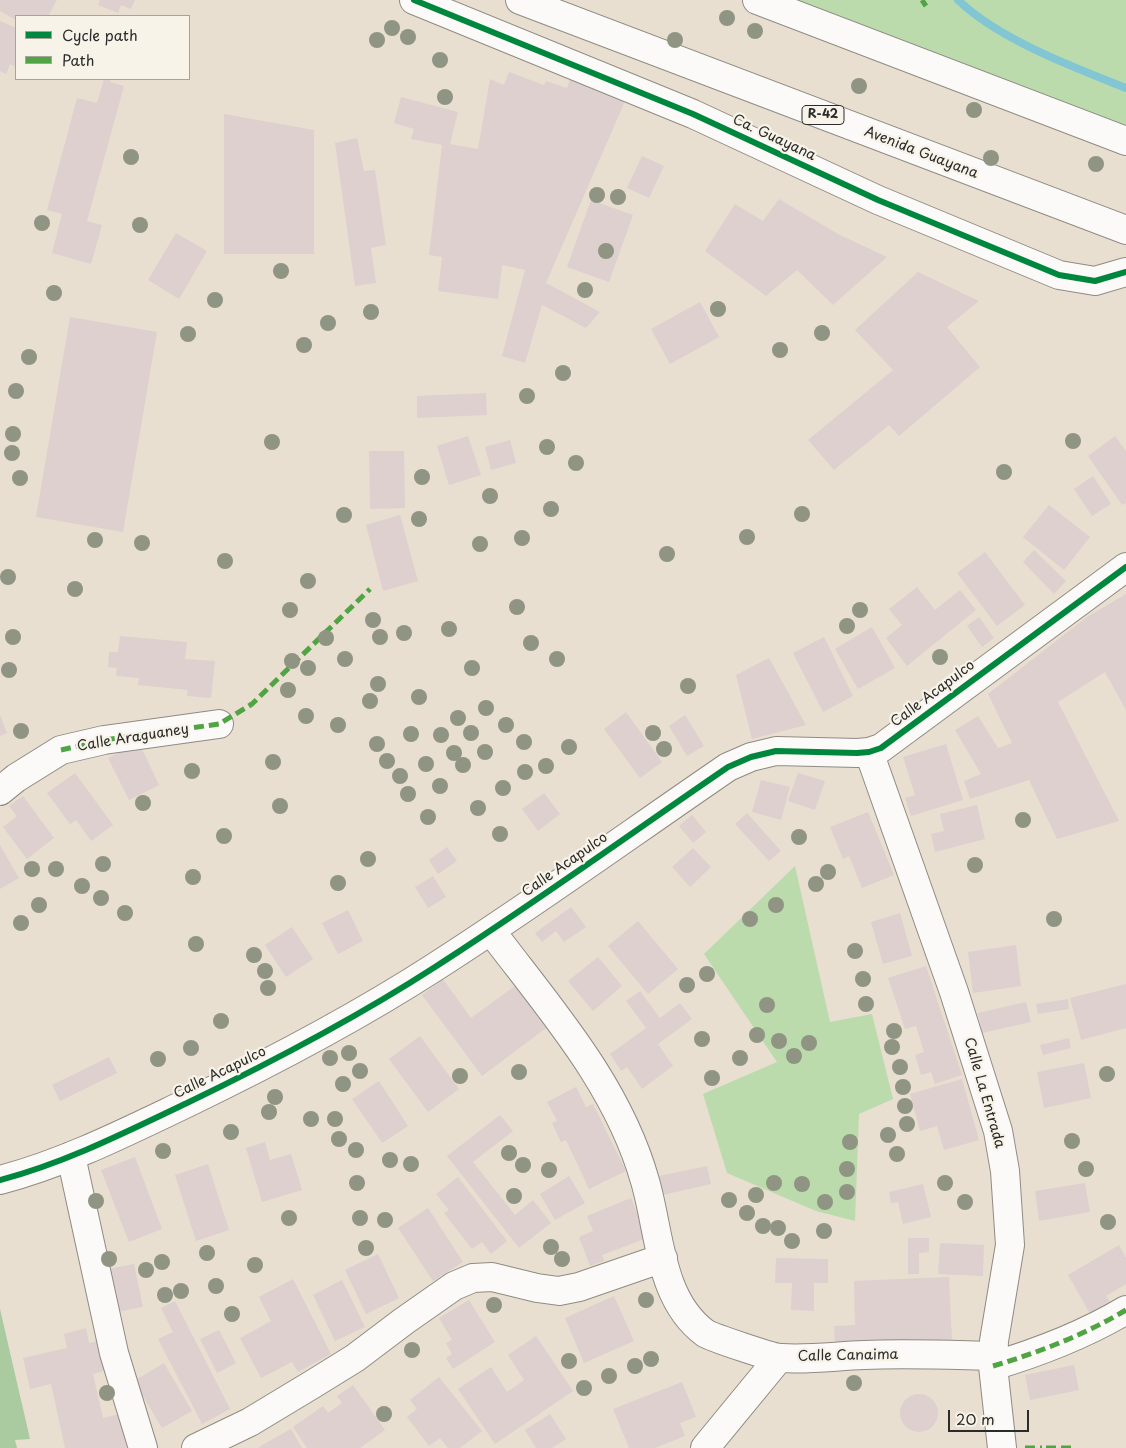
<!DOCTYPE html>
<style>
body{margin:0}
#map{position:relative;width:1126px;height:1448px;overflow:hidden;background:#e8dfd0;font-family:"Playpen Sans",sans-serif}
canvas{display:block}
.legend{position:absolute;left:15px;top:15px;width:175px;height:65px;box-sizing:border-box;background:#f7f3e8;border:1px solid #a5a39c;margin:0;padding:6px 9px;list-style:none;font-size:15px;color:#2b2b2b}
.legend li{display:flex;align-items:center;gap:10px;height:25px}
.legend b{width:25px;border:1px solid #a5a39c}
.scale{position:absolute;left:948px;top:1410px;width:81px;height:22px;box-sizing:border-box;border:2px solid #2b2b2b;border-top:0;padding-left:6px;font-size:15px;line-height:18px;white-space:nowrap;color:#2b2b2b;-webkit-text-stroke:4px #f7f3e8;paint-order:stroke}
</style>
<div id="map">
<canvas width="1126" height="1448"></canvas>
<ul class="legend">
<li><b style="height:6px;background:#00873e"></b>Cycle path</li>
<li><b style="height:6px;background:#51a443"></b>Path</li>
</ul>
<div class="scale">20 m</div>
</div>
<script>
const ctx = document.querySelector('canvas').getContext('2d');
ctx.lineJoin = 'round';
function paint(path, color) {
  ctx.fillStyle = color;
  ctx.fill(path, 'evenodd');
}
function trace(path, color, width, dash) {
  ctx.strokeStyle = color;
  ctx.lineWidth = width;
  ctx.lineCap = dash ? 'butt' : 'round';
  ctx.setLineDash(dash || []);
  ctx.stroke(path);
}
function drawText(font, color, halo, rows, align = 'center') {
  ctx.font = font + ' "Playpen Sans",sans-serif';
  ctx.lineWidth = 4.5;
  ctx.setLineDash([]);
  ctx.textBaseline = 'middle';
  ctx.strokeStyle = halo;
  ctx.fillStyle = color;
  for (const [text, x, y, turn = 0] of rows) {
    ctx.save();
    ctx.translate(x, y);
    ctx.rotate((+turn || 0) * Math.PI / 180);
    ctx.textAlign = isNaN(turn) ? turn : align;
    if (halo) ctx.strokeText(text, 0, 0);
    ctx.fillText(text, 0, 0);
    ctx.restore();
  }
}
const green = new Path2D(`
 M757,0H1126V141Z
 M795,866L830,1022L872,1014L893,1099L859,1114L855,1221L816,1211L727,1173L703,1094L777,1062L704,954Z`);
const forest = new Path2D(`
 M0,1309L30,1439L15,1440L17,1448H0Z`);
const stream = new Path2D(`
 M958,0C998,39 1073,67 1126,88`);
const building = new Path2D(`
 M0,0H57L48,16H16V20L0,11Z
 M100,0H135L131,9L121,5L118,13L98,5Z
 M0,21L16,28V67L10,64L6,74L0,71Z
 M509,72L544,85L546,81L567,88L570,79L625,101L546,283L600,312L586,328L542,305L525,363L502,356L525,270L502,265L498,299L438,291L442,257L429,255L442,145L411,139L414,129L394,123L401,97L458,112L450,144L478,149L490,79L504,85Z
 M104,79H111L110,82L124,86L87,221L102,225L91,264L52,253L62,214L47,210L77,98L97,103Z
 M224,114L314,130V254H224Z
 M357,138L364,171L375,170L386,245L371,248L376,283L355,286L335,143Z
 M642,156L664,166L649,198L627,188Z
 M779,199L838,234L887,257L833,305L797,270L766,296L705,251L735,204L763,221Z
 M591,200L633,215L609,282L567,267Z
 M176,233L207,251L179,299L148,280Z
 M918,272L979,301L947,327L980,367L899,436L889,425L834,470L808,440L893,370L855,330Z
 M700,302L719,337L670,364L651,329Z
 M70,317L157,332L123,532L36,517Z
 M486,393L487,415L417,418V396Z
 M468,436L481,475L449,485L437,446Z
 M1115,436L1126,451V503L1122,505L1088,456Z
 M510,440L516,463L491,470L485,447Z
 M369,451H404L405,508L370,509Z
 M1093,476L1111,504L1092,516L1074,489Z
 M1049,505L1090,537L1064,570L1023,537Z
 M400,515L418,581L383,591L366,525Z
 M1034,550L1066,581L1054,594L1023,562Z
 M985,552L1025,605L997,626L957,573Z
 M917,587L935,610L960,590L976,610L907,666L886,638L902,625L889,609Z
 M1126,594V710L1105,672L1058,702L1119,821L1057,839L1029,780L970,799L964,781L981,774L955,730L978,716L998,748L1012,743L988,694L1087,617Z
 M979,617L994,638L982,647L967,626Z
 M872,627L895,668L858,689L835,649Z
 M120,636L187,642L185,659L215,661L211,698L187,696L188,690L138,685L139,678L116,676L117,668L108,667L109,652H118Z
 M824,637L853,696L823,712L793,653Z
 M769,658L806,725L752,739L736,675Z
 M626,712L662,762L640,778L604,729Z
 M0,715L7,733L0,736Z
 M685,715L704,746L687,756L669,726Z
 M139,743L159,785L129,800L108,758Z
 M946,744L963,800L911,816L905,798L915,795L903,757Z
 M75,773L113,825L91,841L76,820L70,824L47,793Z
 M798,773L825,781L815,810L788,801Z
 M761,780L790,787L781,820L752,812Z
 M544,793L560,814L538,831L522,809Z
 M23,796L54,838L27,859L3,827L17,816L9,806Z
 M977,805L985,839L935,852L931,834L944,831L940,814Z
 M868,812L894,875L862,888L849,856L843,859L830,827Z
 M747,813L781,851L769,861L735,824Z
 M692,815L706,832L693,843L679,826Z
 M0,845L19,878L0,889Z
 M447,847L457,861L438,874L429,860Z
 M693,848L711,867L690,887L672,867Z
 M433,876L446,897L428,908L415,887Z
 M571,907L586,927L564,942L556,931L542,942L535,933Z
 M348,910L363,941L338,954L322,923Z
 M900,913L912,956L883,964L871,922Z
 M638,921L678,969L648,994L608,946Z
 M292,927L313,959L286,977L265,945Z
 M1016,945L1021,986L973,993L968,952Z
 M598,957L622,986L593,1011L568,981Z
 M926,966L962,1075L935,1084L931,1072L921,1075L915,1055L924,1052L916,1026L905,1029L888,978Z
 M443,979L471,1018L515,986L546,1028L482,1076L422,995Z
 M1126,984V1028L1081,1040L1070,998Z
 M640,991L660,1018L680,1003L692,1019L658,1044L673,1066L642,1089L627,1067L621,1071L610,1054L646,1028L626,1001Z
 M1068,999L1069,1009L1038,1014L1036,1004Z
 M1026,1002L1031,1022L982,1033L978,1013Z
 M420,1036L459,1089L428,1112L389,1059Z
 M1069,1038L1071,1048L1043,1055L1040,1045Z
 M109,1057L117,1073L60,1101L52,1085Z
 M1084,1063L1091,1098L1044,1108L1037,1072Z
 M962,1079L979,1140L944,1150L937,1126L920,1131L910,1094Z
 M379,1081L408,1126L382,1143L352,1099Z
 M576,1087L586,1107L593,1104L626,1171L589,1189L566,1140L561,1142L552,1123L557,1121L547,1102Z
 M500,1115L513,1131L473,1162L515,1215L533,1200L551,1223L519,1248L447,1156Z
 M265,1142L270,1160L291,1154L302,1190L262,1202L246,1148Z
 M135,1157L162,1229L129,1242L101,1170Z
 M208,1164L229,1230L196,1241L175,1175Z
 M707,1166L711,1184L663,1195L659,1176Z
 M569,1176L585,1203L555,1220L540,1194Z
 M458,1177L507,1241L491,1254L482,1242L472,1249L444,1213L449,1210L436,1194Z
 M1085,1183L1090,1212L1039,1221L1035,1191Z
 M923,1184L931,1217L903,1224L898,1202L891,1203L889,1192Z
 M631,1198L647,1238L602,1255L604,1261L590,1266L579,1237L593,1231L587,1216Z
 M428,1208L463,1262L433,1281L398,1228Z
 M908,1238H929V1252L919,1253V1274H908Z
 M940,1243L984,1245L983,1276L938,1274Z
 M1119,1245L1126,1258V1284L1106,1296L1112,1305L1092,1317L1068,1275Z
 M378,1254L399,1298L366,1314L345,1270Z
 M776,1258L828,1259V1283H814V1311L791,1310L792,1283H775Z
 M134,1264L143,1307L117,1312L109,1269Z
 M949,1277L952,1340L835,1345L834,1326L855,1325L854,1281Z
 M293,1279L331,1354L298,1372L292,1362L261,1378L240,1338L271,1321L259,1297Z
 M342,1280L365,1327L335,1341L313,1295Z
 M614,1296L634,1341L584,1363L565,1318Z
 M469,1300L495,1342L453,1369L446,1358L452,1354L446,1343L452,1340L439,1318Z
 M175,1301L230,1409L202,1424L158,1339L173,1332L161,1308Z
 M86,1328L89,1343L98,1341L104,1371L93,1374L103,1418L120,1414L127,1448H65L51,1384L30,1389L23,1358L67,1348L64,1334Z
 M219,1330L236,1363L217,1373L200,1339Z
 M536,1336L573,1391L495,1444L458,1389L491,1367L507,1392L524,1380L508,1355Z
 M164,1363L192,1411L162,1428L134,1381Z
 M1074,1365L1079,1390L1030,1400L1025,1375Z
 M439,1377L482,1431L460,1448H448L440,1438L429,1446L407,1417L417,1409L410,1400Z
 M682,1382L696,1417L680,1423L685,1436L655,1448H629L613,1409Z
 M353,1385L385,1430L360,1448H307L293,1427L323,1406L328,1413L342,1403L337,1396Z
 M900 1413a19 19 0 1 1 38 0a19 19 0 1 1-38 0Z
 M550,1414L566,1439L552,1448H536L525,1430Z
 M291,1429L302,1448H258L264,1444Z`);
const minor = new Path2D(`
 M414,0L693,114L878,200L1059,275L1095,281L1126,272
 M869,752L954,992L998,1131L1005,1171L1010,1245L994,1341L993,1366L1002,1448
 M0,791L16,778L61,750L104,740L219,724
 M491,931C550,1009 618,1085 645,1181C660,1232 659,1299 705,1333C711,1337 773,1358 781,1358C808,1360 836,1356 864,1355C907,1353 950,1355 993,1356
 M71,1156L114,1353L143,1448
 M0,1180C65,1163 126,1132 187,1103C272,1062 356,1018 435,967C535,903 630,834 728,767L751,757L776,751L857,753L869,752L881,748L1126,567
 M993,1366C1040,1352 1084,1335 1126,1310
 M196,1448L250,1422L313,1384L355,1358L404,1321L454,1286L473,1278L492,1277L537,1288L559,1291L579,1287L663,1258
 M705,1448L779,1358`);
const major = new Path2D(`
 M520,0L1126,230
 M757,0L1126,141`);
const quiet = new Path2D(`
 M922,0L926,6
 M61,750L104,740L219,724L252,704L370,589
 M993,1366C1040,1352 1084,1335 1126,1310
 M1025,1448H1042
 M1046,1448H1075`);
const cycleway = new Path2D(`
 M414,0L693,114L878,200L1059,275L1095,281L1126,272
 M0,1180C65,1163 126,1132 187,1103C272,1062 356,1018 435,967C535,903 630,834 728,767L751,757L776,751L857,753L869,752L881,748L1126,567`);
const trees = [
 [727,18],
 [392,28],
 [755,31],
 [408,37],
 [377,40],
 [675,40],
 [440,60],
 [859,86],
 [445,97],
 [974,110],
 [131,157],
 [991,158],
 [1096,164],
 [597,195],
 [618,197],
 [42,223],
 [140,225],
 [606,251],
 [281,271],
 [585,290],
 [54,293],
 [215,300],
 [718,309],
 [371,312],
 [328,323],
 [822,333],
 [188,334],
 [304,345],
 [780,350],
 [29,357],
 [563,373],
 [16,391],
 [527,396],
 [13,434],
 [1073,441],
 [272,442],
 [547,447],
 [12,453],
 [576,463],
 [1004,472],
 [422,477],
 [20,478],
 [490,496],
 [551,509],
 [802,514],
 [344,515],
 [419,519],
 [747,537],
 [522,538],
 [95,540],
 [142,543],
 [480,544],
 [667,554],
 [225,561],
 [8,577],
 [308,581],
 [75,589],
 [517,607],
 [290,610],
 [860,610],
 [373,620],
 [847,626],
 [449,629],
 [404,633],
 [13,637],
 [380,637],
 [326,638],
 [531,643],
 [940,657],
 [345,659],
 [557,659],
 [292,661],
 [308,668],
 [472,668],
 [9,670],
 [378,684],
 [688,686],
 [288,690],
 [419,697],
 [370,701],
 [486,708],
 [306,716],
 [458,718],
 [338,725],
 [506,725],
 [21,731],
 [471,733],
 [653,733],
 [411,734],
 [441,735],
 [524,742],
 [377,744],
 [569,747],
 [664,749],
 [485,752],
 [454,753],
 [387,761],
 [273,762],
 [426,764],
 [463,765],
 [546,766],
 [192,771],
 [525,772],
 [400,776],
 [440,786],
 [503,788],
 [408,794],
 [143,803],
 [280,806],
 [478,808],
 [428,817],
 [1023,820],
 [500,834],
 [224,836],
 [799,837],
 [368,859],
 [103,864],
 [975,865],
 [32,869],
 [56,869],
 [828,872],
 [193,877],
 [338,883],
 [816,884],
 [82,886],
 [101,898],
 [39,905],
 [776,905],
 [125,913],
 [750,919],
 [1054,919],
 [21,923],
 [196,944],
 [855,951],
 [254,955],
 [265,971],
 [707,974],
 [863,979],
 [687,985],
 [268,988],
 [866,1004],
 [767,1005],
 [221,1021],
 [894,1031],
 [757,1035],
 [702,1039],
 [779,1041],
 [809,1043],
 [892,1047],
 [191,1048],
 [349,1053],
 [794,1056],
 [330,1058],
 [740,1058],
 [158,1059],
 [900,1067],
 [360,1071],
 [519,1072],
 [1107,1074],
 [460,1076],
 [712,1078],
 [343,1084],
 [903,1087],
 [275,1097],
 [905,1106],
 [269,1112],
 [311,1119],
 [335,1119],
 [907,1124],
 [231,1132],
 [888,1135],
 [339,1139],
 [1072,1141],
 [850,1142],
 [356,1150],
 [163,1151],
 [509,1153],
 [897,1154],
 [390,1160],
 [411,1164],
 [523,1165],
 [847,1169],
 [1086,1169],
 [549,1170],
 [357,1183],
 [774,1183],
 [945,1183],
 [802,1184],
 [847,1192],
 [756,1195],
 [514,1196],
 [729,1200],
 [96,1201],
 [825,1202],
 [965,1202],
 [747,1213],
 [289,1218],
 [360,1218],
 [385,1220],
 [1108,1222],
 [763,1226],
 [778,1228],
 [824,1231],
 [792,1241],
 [551,1247],
 [366,1248],
 [207,1253],
 [109,1259],
 [562,1259],
 [162,1262],
 [255,1265],
 [146,1270],
 [216,1286],
 [181,1291],
 [165,1295],
 [646,1300],
 [494,1305],
 [232,1314],
 [412,1350],
 [651,1359],
 [569,1361],
 [635,1366],
 [609,1376],
 [854,1383],
 [584,1388],
 [107,1393],
 [384,1414]
];
const shields = [
 [823,115,42]
];
const shieldNames = [
 ["R-42",823,115]
];
const streetNames = [
 ["Ca. Guayana",774,138,25],
 ["Avenida Guayana",921,153,21],
 ["Calle Acapulco",933,694,-37],
 ["Calle Araguaney",133,738,-9],
 ["Calle Acapulco",565,865,-35],
 ["Calle Acapulco",220,1073,-26],
 ["Calle La Entrada",984,1093,74],
 ["Calle Canaima",848,1356,-1]
];
paint(green, '#bbdbac');
paint(forest, '#aacaa0');
trace(stream, '#82c6d3', 8);
paint(building, '#ddd0ce');
trace(minor, '#8f8b83', 30);
trace(major, '#8f8b83', 30);
trace(minor, '#fcfaf8', 28);
trace(major, '#fcfaf8', 28);
trace(quiet, '#51a443', 5, [10, 5]);
trace(cycleway, '#00873e', 6);
ctx.fillStyle = '#8f9483';
for (const [x, y] of trees) {
  ctx.beginPath();
  ctx.arc(x, y, 8, 0, 2 * Math.PI);
  ctx.fill();
}
for (const [x, y, w] of shields) {
  const box = new Path2D();
  box.roundRect(x - w / 2, y - 9.5, w, 19, 4);
  ctx.fillStyle = '#f7f3e8';
  ctx.fill(box);
  trace(box, '#2b2b2b', 1);
}
drawText('bold 12px', '#2b2b2b', null, shieldNames);
drawText('14px', '#2b2b2b', '#f7f3e8', streetNames);
</script>
